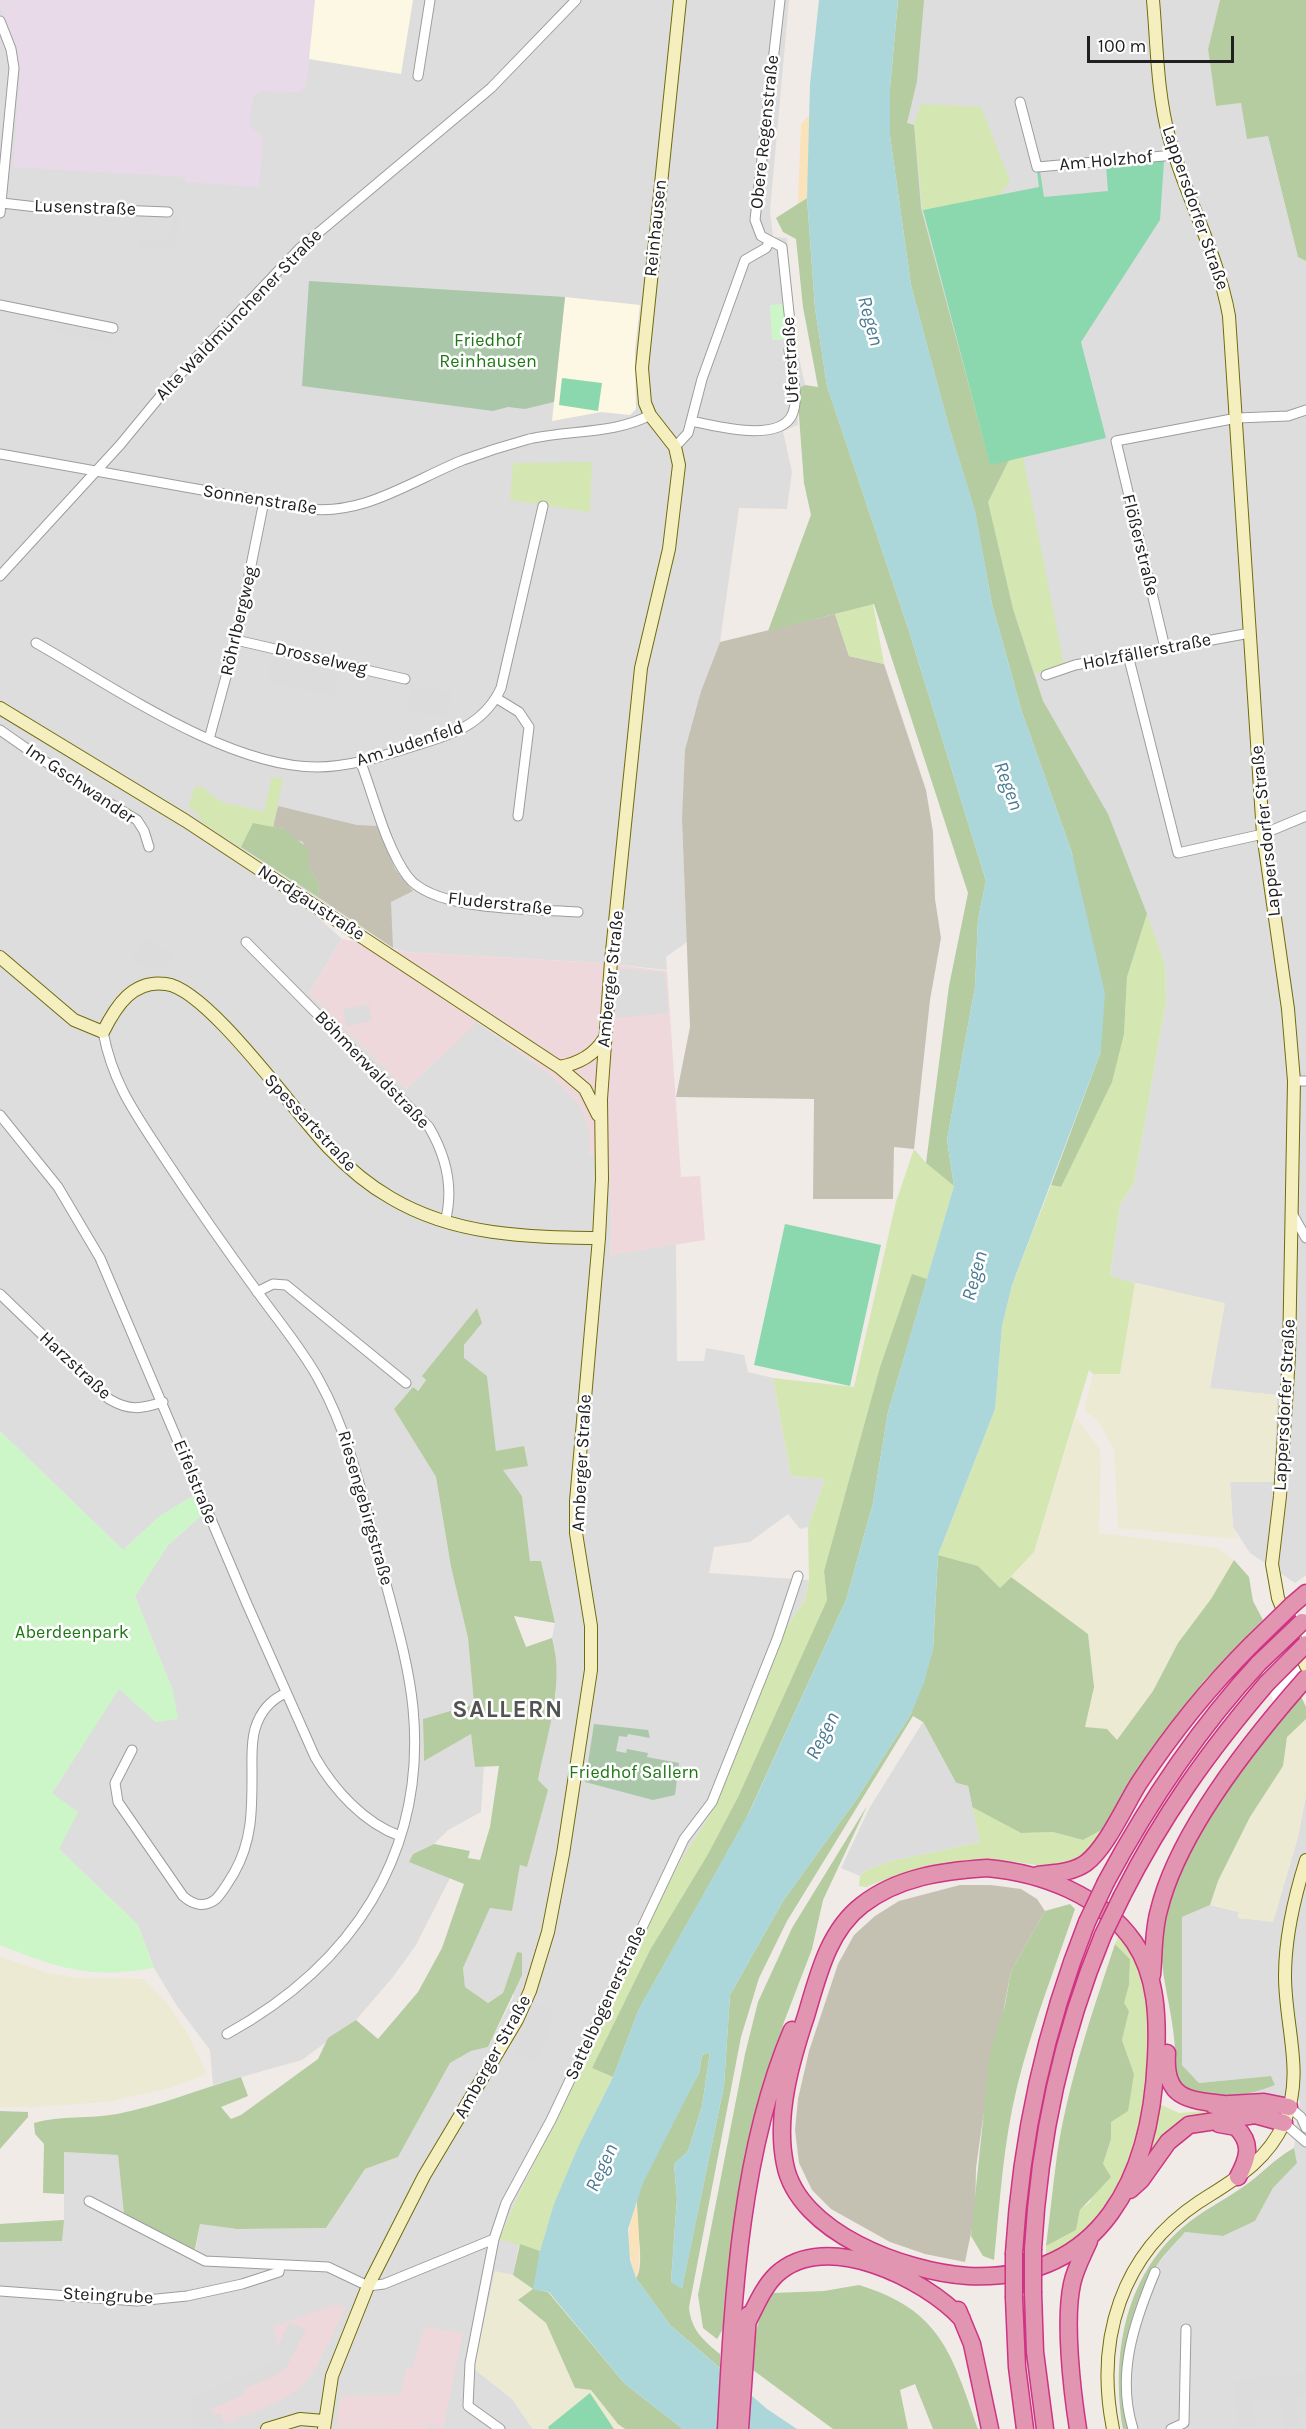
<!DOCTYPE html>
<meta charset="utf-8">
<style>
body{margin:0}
#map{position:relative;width:1306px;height:2429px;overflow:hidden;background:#f0ebe7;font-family:Karla,sans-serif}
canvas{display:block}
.scale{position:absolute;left:1087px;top:36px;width:147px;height:27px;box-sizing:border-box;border:3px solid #202020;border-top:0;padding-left:8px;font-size:18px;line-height:21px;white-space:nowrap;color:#202020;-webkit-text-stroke:4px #fff;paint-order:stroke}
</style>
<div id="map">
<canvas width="1306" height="2429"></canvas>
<div class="scale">100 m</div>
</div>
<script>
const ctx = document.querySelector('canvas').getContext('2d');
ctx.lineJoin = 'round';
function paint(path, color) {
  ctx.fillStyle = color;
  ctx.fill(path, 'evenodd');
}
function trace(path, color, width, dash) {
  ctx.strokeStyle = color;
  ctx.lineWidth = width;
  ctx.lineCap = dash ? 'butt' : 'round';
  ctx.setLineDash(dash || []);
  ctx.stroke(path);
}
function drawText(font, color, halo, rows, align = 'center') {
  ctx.font = font + ' Karla,sans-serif';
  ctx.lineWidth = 5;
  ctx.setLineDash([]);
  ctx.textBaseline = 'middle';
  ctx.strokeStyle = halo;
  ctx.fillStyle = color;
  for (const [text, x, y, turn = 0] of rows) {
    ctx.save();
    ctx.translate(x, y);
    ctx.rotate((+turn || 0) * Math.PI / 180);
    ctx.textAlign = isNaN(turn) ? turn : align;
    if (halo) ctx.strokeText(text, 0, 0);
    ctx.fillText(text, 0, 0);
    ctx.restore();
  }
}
const residential = new Path2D(`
 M0,0H789L770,211L773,237L787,238L796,343L805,385L797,389L798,425L783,431L792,472L787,509L739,508L720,642L701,691L682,819L687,942L666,957L667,970L602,963L407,952L393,948L245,851L342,939L309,993L406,1089L477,1022L551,1075L571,1094L581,1107L589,1128V1154L609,1160L612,1221L610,1255L676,1243L677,1361H704L706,1348L744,1355L748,1372L773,1378L791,1476L825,1479L808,1527L800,1529L788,1514L750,1542L714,1547L709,1573L809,1580L805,1600L786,1628L715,1807L681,1860L654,1911L624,1980L516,2200L499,2239L519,2244L513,2275L495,2272L474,2368L512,2399L533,2429H0V2224L64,2220V2152L118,2155L124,2215L195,2253L200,2224L237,2229L326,2228L365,2169L398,2157L450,2063L471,2051L488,2047L513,1998L517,1952L503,1993L488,2003L465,1987L463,1968L490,1908L512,1911L520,1865L527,1866L538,1780L556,1693L555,1649L552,1638L555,1623L541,1561H530L522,1496L502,1470L524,1446L496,1452L487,1376L464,1359V1345L482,1323L423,1377L426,1380L417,1391L413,1387L394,1409L436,1477L451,1567L468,1638L474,1704L423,1719L424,1760L471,1734L475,1766L484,1765L481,1812L448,1830L434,1844L413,1854L410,1862L450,1878L416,1945L393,1977L356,2020L302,2060L213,2085L210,2050L177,2006L154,1968L138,1925L59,1849L52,1793L119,1688L156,1722L173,1691L135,1596L168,1545L202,1515L193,1496L160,1516L123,1550L0,1431Z
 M898,0H1220L1208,49L1216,106L1241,103L1268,136L1298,257L1306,261V1575L1295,1583L1250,1553L1233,1527L1230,1482L1277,1395L1209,1389L1224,1303L1110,1277L1120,1205L1134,1183L1166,1001L1165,965L1128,866L1022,712L911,285Z
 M1306,1795V2429H1128L1123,2366L1129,2330L1141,2293L1155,2267L1185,2232L1223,2236L1255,2221L1273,2188L1297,2163L1294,2148L1300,2100L1274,2095H1242L1275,2085L1271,2076L1199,2083L1182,2065V1917L1210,1905L1239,1912L1238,1918L1273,1921L1298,1837Z`);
const commercial = new Path2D(`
 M342,939L407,952L602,963L667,971L681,1177L700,1176L705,1240L610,1255L612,1221L609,1160L589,1154V1128L581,1107L551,1075L478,1022L406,1089L309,993Z
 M336,2304L346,2308L316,2367L304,2384L283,2399L213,2429H195L190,2399L281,2357L273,2327Z
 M425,2327L463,2333L443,2429L428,2424L425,2429L337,2428L338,2407L342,2396L400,2395L406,2367L412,2368Z`);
const industrial = new Path2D(`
 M0,0H315L306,86L299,92L260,91L253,97L249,125L263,139L259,187L185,182V177L13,167L20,72L15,42L0,8Z`);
const education = new Path2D(`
 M315,0H413L401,74L309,59Z
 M565,297L640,305L635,350L636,409L630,415L601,412L552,421Z`);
const construction = new Path2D(`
 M835,614L849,656L884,664L926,790L933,832L935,899L941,938L930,1000L914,1149L894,1147L893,1199H813L814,1099L676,1097L690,1027L682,819L685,750L701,691L720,642Z
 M278,806L357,825L377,826L395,869L413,891L391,902L393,948L318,897L319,884L308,867L303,842L293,839L283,829L273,827Z
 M960,1885H991L1021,1889L1037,1899L1045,1911L1011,1971L983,2118L976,2168L975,2214L965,2262L925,2254L890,2242L831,2209L812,2190L799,2163L795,2130L798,2099L809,2051L838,1964L854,1935L875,1916L899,1901Z`);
const farmland = new Path2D(`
 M1135,1283L1225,1303L1210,1388L1277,1395L1274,1482H1230L1233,1527L1238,1539L1118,1528L1114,1449L1098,1421L1084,1410L1093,1374L1120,1373Z
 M1076,1417L1099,1448L1101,1457L1099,1533L1218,1548L1234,1560L1211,1599L1178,1643L1153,1691L1117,1740L1107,1729L1085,1727L1094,1687L1088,1634L1011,1577L1034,1552Z
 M1306,1719V1795L1298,1837L1273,1922L1238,1918L1239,1912L1210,1905L1218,1881L1250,1817L1283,1766L1287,1737Z
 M0,1957L48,1973L76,1978L143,1979L167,2003L187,2032L207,2074L170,2088L107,2102L34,2107H0Z
 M495,2271L513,2275L533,2289L518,2301L546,2323L575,2388L591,2390L618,2424L625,2429H533L512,2399L474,2369Z`);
const grass = new Path2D(`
 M921,104L981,107L1010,181L1000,195L923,210L914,125Z
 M1023,457L1064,665L1035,674L1013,609L988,502L1009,460Z
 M592,462L590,512L510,500L513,463Z
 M873,604L884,664L849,656L835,614Z
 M272,777L283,779L273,827L253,824L241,847L203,823L196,812L188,807L195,786L207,789V792L222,802L264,812Z
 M1147,914L1165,965L1166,1001L1134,1183L1120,1205L1110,1276L1135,1283L1120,1374H1093L1089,1370L1034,1552L1000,1588L978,1566L938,1555L995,1409L1002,1326L1012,1285L1051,1185L1061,1187L1124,1034L1127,977Z
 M914,1149L926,1163L954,1186L927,1279L912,1275L880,1367L824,1571L827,1600L738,1797L708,1854L650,1950L592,2068L613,2077C584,2134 558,2190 540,2251L499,2239L516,2200L624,1980L654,1911L681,1860L715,1807L786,1628L805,1600L809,1580L808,1527L825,1479L791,1476L773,1378L854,1387L896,1202Z
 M972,1807L1021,1833L1053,1832L1083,1840L1107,1827C1100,1839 1088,1859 1074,1864C1053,1872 1028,1862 1006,1861C958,1861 910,1868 866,1887L859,1886L860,1876L866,1870L891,1861L980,1842Z
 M1119,1935C1135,1959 1148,1985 1151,2015C1155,2063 1140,2162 1112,2202C1094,2227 1072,2241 1046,2257V2246L1076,2230L1080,2210L1090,2202L1103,2164L1111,2139V2122L1134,2074L1122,2040L1129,2011L1123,2004L1129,1985L1130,1959L1115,1944Z
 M1159,2104L1179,2113L1257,2107L1181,2122L1160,2138L1148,2156Z`);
const forest = new Path2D(`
 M898,0H924L917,81L907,123L914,125L921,208L990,464L1009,460L988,502L1013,609L1043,701L1108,814L1147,914L1127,977L1124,1034L1112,1082L1061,1187L1051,1185L1101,1051L1072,853L1022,712L992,604L975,511L948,423L911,285L890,136V88Z
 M1220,0H1306V261L1298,257L1268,136L1247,139L1241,103L1216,106L1208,49Z
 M807,198L815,308L827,386L908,628L986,881L978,919L975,987L947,1140L954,1186L926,1163L949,986L968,893L874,604L768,631L811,515L804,483L797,389L805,385L818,387L803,307L796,239L783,232L776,218Z
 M253,823L283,829L309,849L308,867L319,884L318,897L241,847Z
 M912,1274L927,1279L888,1412L873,1503L846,1600L746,1819L639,2009L613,2077L592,2068L650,1950L708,1854L738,1797L827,1600L824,1571L880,1367Z
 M477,1308L482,1323L464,1345V1358L487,1376L496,1451L524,1446L528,1466L503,1470L522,1496L530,1561H541L555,1623L514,1616L526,1647L552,1638C565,1684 547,1734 538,1780L548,1790L527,1867L520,1865L512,1911L490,1908L463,1968L465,1987L488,2003L503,1993L517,1952L522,1953V1975L488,2047L471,2051L450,2063L398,2157L365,2169L326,2228L237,2229L200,2224L194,2254L124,2215L118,2155L64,2152V2194L43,2193L44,2144L35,2134L34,2123C61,2115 89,2119 117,2114C159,2106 200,2089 241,2077L248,2096L221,2107L231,2119L241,2115L318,2059L328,2038L356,2020L378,2039L418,1992L442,1948L464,1884L409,1862L413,1854L434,1844L470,1851L468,1858L480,1860L490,1827L499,1766L475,1767L471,1734L424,1761L423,1719L474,1704L468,1638L451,1567L436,1477L394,1409L413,1387L418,1391L426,1380L422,1376Z
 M938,1555L978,1566L1000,1588L1011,1577L1088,1634L1094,1687L1085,1727L1107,1729L1117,1740L1153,1691L1178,1643L1211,1599L1234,1560L1249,1577L1253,1601L1263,1620L1204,1681L1169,1727L1107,1827L1083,1840L1053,1832L1021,1833L972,1807L968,1786L956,1783L923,1722L913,1716L787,1921L759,1978L741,2037L689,2307C691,2330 703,2340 720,2354V2368L670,2325L636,2278C646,2266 635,2221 637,2204C638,2178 685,2101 699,2073L702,2055L710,2052L702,2106L688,2151L674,2164L677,2198L671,2282L682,2288L724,2086L730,1995L783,1901L856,1800L911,1714L933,1650Z
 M1300,1694L1306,1707V1719L1287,1737L1283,1766L1250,1817L1218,1881L1210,1905L1182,1917V2065L1199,2083L1271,2076L1275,2085C1250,2095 1207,2105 1183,2089C1174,2082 1175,2070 1175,2060C1176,2023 1163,1988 1161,1951C1160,1937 1163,1915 1168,1902C1197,1825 1249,1758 1300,1694Z
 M867,1806L823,1900L812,1949L784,2022L759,2109L734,2233L723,2329L717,2339L703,2328L698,2295L745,2054L758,2002L792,1928Z
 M1070,1904L1075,1909C1055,1968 1032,2026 1017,2087C1003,2144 1000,2202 994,2260L983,2256L971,2236L990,2052L1005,2005L1011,1971L1045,1911Z
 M1115,1944L1130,1959L1129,1985L1124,2003L1129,2011L1122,2040L1134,2074L1128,2111L1111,2122V2139L1103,2164L1111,2177L1080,2210L1076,2230L1046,2246C1050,2216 1053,2185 1057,2155C1068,2083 1092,2013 1115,1944Z
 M0,2111L28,2112V2117L0,2149Z
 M1294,2148L1297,2163L1273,2188L1255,2221L1223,2236L1185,2232C1175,2244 1163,2255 1155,2268C1123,2316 1120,2374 1128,2429H1123C1111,2357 1124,2278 1182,2228C1201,2211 1223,2201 1243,2187C1261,2175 1275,2158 1294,2148Z
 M64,2220L62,2241L0,2242V2224Z
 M520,2244L540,2251L534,2289L548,2292L625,2384L683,2429H625L618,2424L591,2390L575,2388L546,2323L518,2300L533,2289L513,2275Z
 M859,2285C941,2310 952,2354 978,2429H933L915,2384L900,2390L908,2429H833L753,2370C753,2342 756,2315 773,2293L824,2291Z`);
const sand = new Path2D(`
 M811,113L807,198L798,203L801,124Z
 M637,2204C638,2217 642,2269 636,2278C627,2251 625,2230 637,2204Z`);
const cemetery = new Path2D(`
 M309,281L565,297L554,402L525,409L508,407L493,411L302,386Z
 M594,1724L648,1730L650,1738L628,1734L627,1737L619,1736L616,1751L626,1753L627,1749L648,1753L647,1757L679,1763L675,1795L653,1800L585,1782Z`);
const park = new Path2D(`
 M783,304L786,339L772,340L770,305Z
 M0,1431L123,1550L160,1516L193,1496L202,1515L168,1545L135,1596L173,1691L178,1719L156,1722L119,1689L52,1793L78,1812L59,1849L138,1925L154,1968C90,1979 60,1969 0,1945Z`);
const pitch = new Path2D(`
 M1164,161L1160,220L1081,342L1106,438L990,465L923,210L1039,187L1037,171Z
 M562,378L602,383L598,411L559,405Z
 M785,1224L881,1245L850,1386L754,1365Z
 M590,2393L614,2429H549L548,2427Z`);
const parking = new Path2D(`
 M1106,165L1108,191L1044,197L1040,171Z
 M173,216L179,218L175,248L140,247V240H169Z
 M58,325L112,336L111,343L56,332Z
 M272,659L339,672L334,696L268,682Z
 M411,685L452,692L447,717L407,710Z
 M147,937L174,957L164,970L156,964L150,971L132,958Z
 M618,968L665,973L668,1013L616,1018Z
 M369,1005L372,1021L346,1026L343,1009Z
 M923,1722L956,1783L968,1786L980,1842L891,1861L866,1870L860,1876L841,1868L870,1807Z
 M538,2004L554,2012L547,2028L550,2030L534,2062L514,2052Z
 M289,2323L306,2329L286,2368L275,2376L244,2389L246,2394L211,2409L214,2416L220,2413L225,2424L213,2429H195L190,2399L281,2357L278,2346Z
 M1306,2373V2395L1294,2396L1299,2429H1284L1280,2398L1253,2401L1256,2429H1239L1234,2381Z`);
const water = new Path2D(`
 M819,0H898L890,88V136L911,285L948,423L975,511L992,604L1022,712L1072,853L1105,993L1101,1051L1012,1285L1002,1326L995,1409L938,1555L933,1650L924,1683L911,1714L856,1800L783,1901L730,1995L724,2086L682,2289L671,2282L677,2198L674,2164L688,2151L702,2106L710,2052L702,2055L699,2073L643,2183L628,2229L630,2260L636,2278L670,2325L767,2409L797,2429H683L625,2384L549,2292L533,2289L540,2251L554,2204L579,2145L613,2077L639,2009L749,1813L846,1600L873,1503L888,1412L954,1186L947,1140L975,987L978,919L986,881L908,628L827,386L815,308L807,198L810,84Z`);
const pier = new Path2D(`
 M1290,1601L1306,1632V1687L1280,1719L1251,1640Z`);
const street = new Path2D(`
 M0,21L11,49L14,68L0,213
 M418,76L430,0
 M1020,102L1037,167L1175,155
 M2,203L37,207L168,212
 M0,305L113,328
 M691,421C714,426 779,443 792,415C800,398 791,368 789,350L792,341L782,247L761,236L755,220L780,0
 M675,447L688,433L702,379L745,260L766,248L770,241
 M0,454L303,508C361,518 411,481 463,460C485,452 507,445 529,439C568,430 616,434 650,415
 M0,576L120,445L167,388L299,249L491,88L576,0
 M236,640L405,679
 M36,643C114,687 227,767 317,767C351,767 382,756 414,746C451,735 484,725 501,688L543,506
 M1165,648L1116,441L1237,418L1288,416L1306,410
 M1128,655L1178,853L1263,834L1306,816
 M1046,675L1075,665L1250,633
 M496,698L519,712L529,727L518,816
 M0,730L73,781L137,820L144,831L149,847
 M209,739L236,640L264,501
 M361,763C374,797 386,848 408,877C435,912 535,909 578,912
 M246,942L429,1127C446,1156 454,1189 445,1222
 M103,1032C113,1084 135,1113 163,1156C194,1203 226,1249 259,1294C279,1322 302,1349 319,1380C350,1436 363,1499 380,1561C392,1609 408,1658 413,1708C427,1854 352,1965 227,2034
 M1294,1081H1306
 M0,1115L58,1187L100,1258L247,1604L315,1757C334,1790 364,1823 400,1836
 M1293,1215L1306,1238
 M257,1292L273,1284L286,1285L406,1383
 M0,1294L109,1399C129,1411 141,1409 163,1402
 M132,1750L115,1783L118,1802L183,1896C193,1905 205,1908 216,1899C223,1892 229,1881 234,1873C253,1840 252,1807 252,1770C252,1757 251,1743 255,1729C260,1712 270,1700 286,1693
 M1289,2107L1301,2117L1306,2128
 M1284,2123L1306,2142
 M89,2201L205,2261L328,2267L368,2286L384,2284L494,2239
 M0,2291L137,2301L187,2296L242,2284L279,2272L280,2266
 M500,2429L468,2406L470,2363L494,2239L506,2203L551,2120L684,1839L712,1802L777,1639L798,1576
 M1133,2429C1116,2375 1134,2322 1155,2272
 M1171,2429L1184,2423L1186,2329`);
const secondary = new Path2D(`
 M1153,0C1157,45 1157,93 1169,137C1186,198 1218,254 1229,316L1263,834L1288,1009L1294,1081L1289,1356L1280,1496L1272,1564L1278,1598L1306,1666
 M0,708L186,821L559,1067L585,1089L598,1115
 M0,957L74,1020L103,1032C116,1006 133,979 166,984C208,989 295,1113 328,1147C347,1167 368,1185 391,1198C455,1236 527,1237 599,1238
 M559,1067C577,1064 594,1055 604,1039
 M267,2429L300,2419L324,2421
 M324,2429L332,2376L368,2286L424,2176L517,2020L530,1991L548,1932L563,1854L591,1670V1626L576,1533V1501L599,1238L602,1179L601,1099L611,961L641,668L669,549L679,465L675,447L650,415L645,403L642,368L680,0
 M1113,2429C1095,2339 1121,2254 1199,2202C1233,2180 1266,2163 1284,2123C1305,2074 1285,2027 1285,1976C1285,1936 1294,1898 1306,1860`);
const highway = new Path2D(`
 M1292,1605L1306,1593
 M987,1868C1042,1873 1101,1895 1134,1942C1157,1976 1158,2019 1156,2058C1151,2175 1103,2282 968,2276C906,2272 798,2233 785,2164C775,2116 791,2061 806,2016C818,1976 828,1931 862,1905C898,1877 942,1871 987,1868Z
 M1038,1875C1054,1873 1072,1873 1086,1863C1107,1847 1125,1805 1139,1783C1172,1733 1210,1686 1252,1644
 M1106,1882C1149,1802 1197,1730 1259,1663
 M1122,1896C1163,1815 1208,1752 1267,1683
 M1152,1975C1154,1953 1153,1931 1159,1910C1178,1832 1253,1738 1306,1678
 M1167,2053C1164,2098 1186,2100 1224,2104
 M1213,2105L1264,2102L1289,2107
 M1219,2124L1236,2127C1253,2144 1248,2158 1238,2177
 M1130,2190L1141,2180L1168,2142L1189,2125L1255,2115L1284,2123
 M1033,2249C1039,2142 1062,2034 1103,1935
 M1014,2253C1021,2138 1044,2030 1087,1922
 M1033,2293L1035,2352L1045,2429
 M1014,2298L1017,2367L1025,2429
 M958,2310L972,2344L990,2429
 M746,2325C755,2308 763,2287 777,2274C826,2229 925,2279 962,2319
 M726,2429C733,2298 740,2152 792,2030
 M740,2429L748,2315
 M1078,2429C1072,2391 1064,2321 1072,2284C1075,2269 1083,2255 1089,2241`);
const highwayBridge = new Path2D(`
 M1252,1644L1292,1605
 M1259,1663L1302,1622
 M1267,1683L1306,1644
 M1087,1922L1106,1882
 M1103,1935L1122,1896
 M1033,2293V2249
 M1014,2298V2253`);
const streetNames = [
 ["Obere Regenstraße",765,132,-84],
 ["Am Holzhof",1106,161,-5],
 ["Lusenstraße",85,208,2],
 ["Lappersdorfer Straße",1195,208,71],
 ["Reinhausen",656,228,-84],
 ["Alte Waldmünchener Straße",239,315,-46],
 ["Uferstraße",791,360,-93],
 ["Sonnenstraße",260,500,9],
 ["Flößerstraße",1140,545,76],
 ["Röhrlbergweg",239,621,-77],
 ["Holzfällerstraße",1147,652,-11],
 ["Drosselweg",321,659,13],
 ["Am Judenfeld",410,744,-18],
 ["Im Gschwander",80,784,34],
 ["Lappersdorfer Straße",1266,831,-96],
 ["Nordgaustraße",311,903,33],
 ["Fluderstraße",500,904,6],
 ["Amberger Straße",611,979,-84],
 ["Böhmerwaldstraße",372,1070,46],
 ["Spessartstraße",310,1123,47],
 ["Harzstraße",75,1366,43],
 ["Lappersdorfer Straße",1285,1405,-87],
 ["Amberger Straße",582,1463,-87],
 ["Eifelstraße",195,1482,68],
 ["Riesengebirgstraße",365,1508,74],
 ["Sattelbogenerstraße",606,2003,-65],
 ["Amberger Straße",493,2057,-61],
 ["Steingrube",108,2296,3]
];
const parkNames = [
 ["Friedhof",488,341],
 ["Reinhausen",488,362],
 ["Aberdeenpark",72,1633],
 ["Friedhof Sallern",634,1773]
];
const waterNames = [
 ["Regen",870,321,75],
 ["Regen",1008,786,70],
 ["Regen",975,1276,-75],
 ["Regen",823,1736,-63],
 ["Regen",602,2168,-65]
];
const districtNames = [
 ["SALLERN",508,1710]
];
paint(residential, '#dedddd');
paint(commercial, '#efd8db');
paint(industrial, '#e8dae8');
paint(education, '#fdf8e3');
paint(construction, '#c4c1b3');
paint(farmland, '#edead4');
paint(grass, '#d4e6b1');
paint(forest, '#b4cc9f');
paint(sand, '#fae2bb');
paint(cemetery, '#aac7aa');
paint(park, '#ccf6c8');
paint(pitch, '#8bd8ae');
paint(parking, '#dcdcdc');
paint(water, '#abd7da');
paint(pier, '#fff');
trace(street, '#9d9d9d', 11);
trace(secondary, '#706b0d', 14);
trace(highway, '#ce3483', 19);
trace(street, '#fff', 9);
trace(secondary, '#f5efc0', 12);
trace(highway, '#e195b0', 16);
trace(highwayBridge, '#ce3483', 19, []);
trace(highwayBridge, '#e195b0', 16);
drawText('18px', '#202020', '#fff', streetNames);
drawText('18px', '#1d7814', '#fff', parkNames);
drawText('italic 20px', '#497a92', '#fff', waterNames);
ctx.letterSpacing = '1.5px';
drawText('bold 24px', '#535353', '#fff', districtNames);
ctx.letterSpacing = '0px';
</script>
